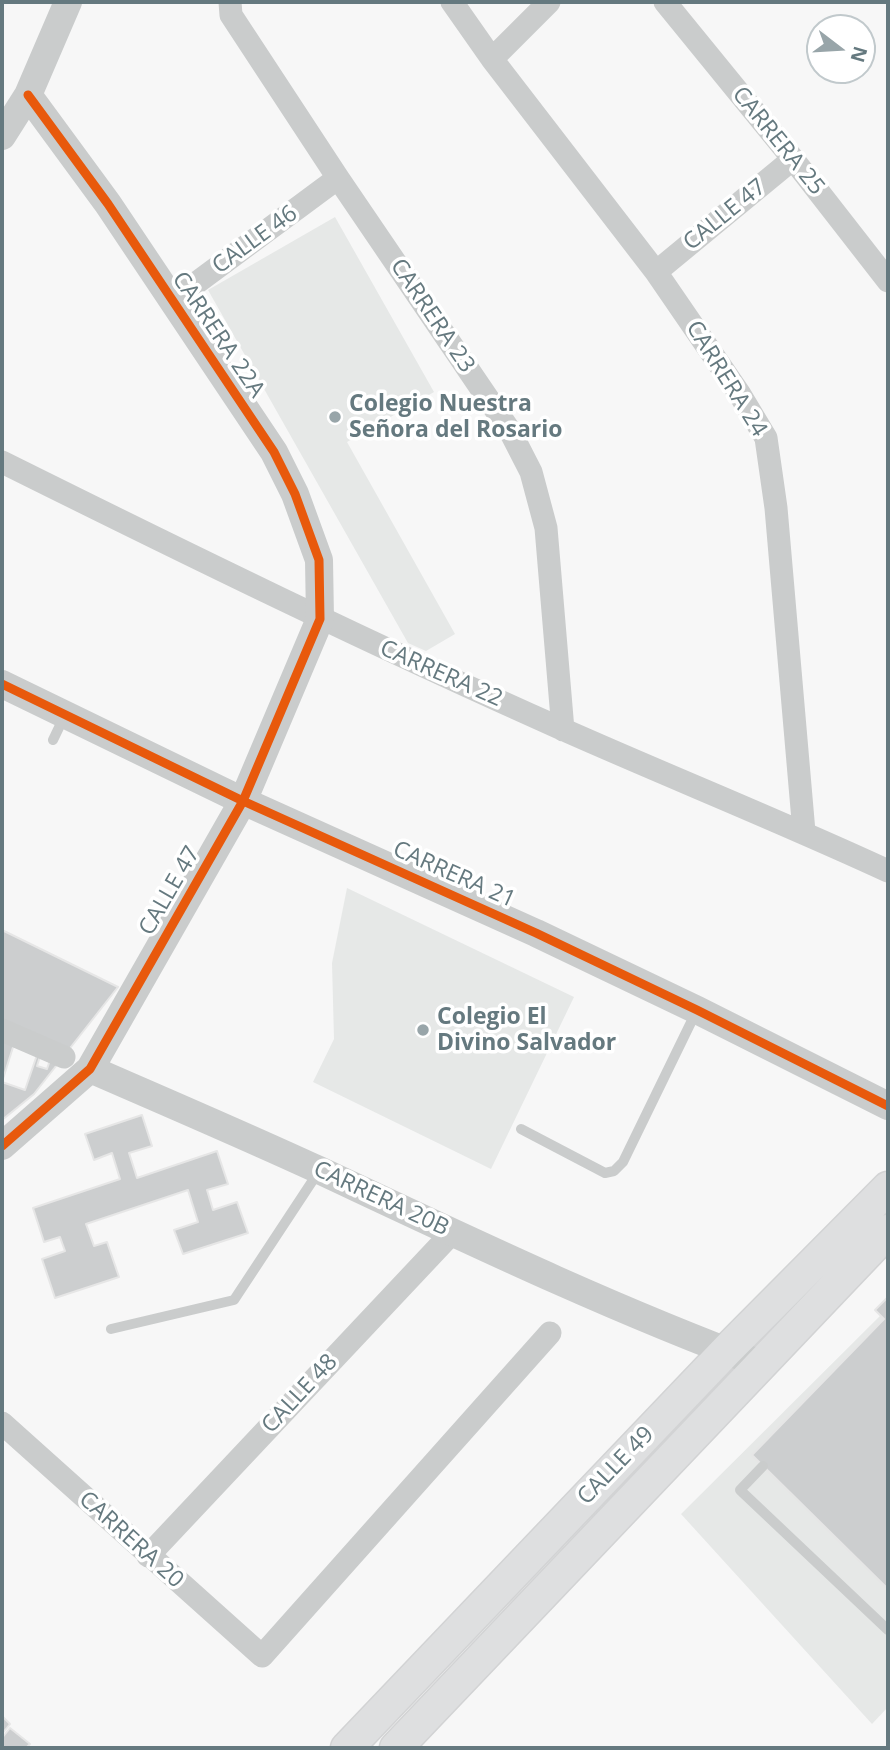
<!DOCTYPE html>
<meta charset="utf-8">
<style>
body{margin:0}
#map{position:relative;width:890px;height:1750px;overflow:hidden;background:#f7f7f7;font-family:"Open Sans",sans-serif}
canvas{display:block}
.frame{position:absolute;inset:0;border:4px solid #65797f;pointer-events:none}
.north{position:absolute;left:806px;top:14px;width:70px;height:70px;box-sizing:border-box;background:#fff;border:2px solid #c1c9cc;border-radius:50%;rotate:107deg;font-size:19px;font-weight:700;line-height:28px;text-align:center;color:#65797f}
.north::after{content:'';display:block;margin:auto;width:24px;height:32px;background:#98a5a9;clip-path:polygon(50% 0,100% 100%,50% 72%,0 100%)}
</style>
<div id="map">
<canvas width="890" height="1750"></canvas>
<div class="frame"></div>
<div class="north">N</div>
</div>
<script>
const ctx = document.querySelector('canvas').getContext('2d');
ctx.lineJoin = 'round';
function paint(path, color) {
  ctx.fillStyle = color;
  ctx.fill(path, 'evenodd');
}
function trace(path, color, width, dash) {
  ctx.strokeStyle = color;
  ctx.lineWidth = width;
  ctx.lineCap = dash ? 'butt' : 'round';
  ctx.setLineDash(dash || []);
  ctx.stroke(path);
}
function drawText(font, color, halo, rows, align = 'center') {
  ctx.font = font + ' "Open Sans",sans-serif';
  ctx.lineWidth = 7;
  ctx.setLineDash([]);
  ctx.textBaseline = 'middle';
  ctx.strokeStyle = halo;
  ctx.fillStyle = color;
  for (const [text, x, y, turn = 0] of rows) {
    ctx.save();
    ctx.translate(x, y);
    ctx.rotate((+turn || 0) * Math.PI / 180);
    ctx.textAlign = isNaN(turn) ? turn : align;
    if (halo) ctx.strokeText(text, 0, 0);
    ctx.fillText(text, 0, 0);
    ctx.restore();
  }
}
const built = new Path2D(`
 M335,217L434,392L347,442L455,634L426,651L408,643L208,290Z
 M347,888L574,997L491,1169L313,1082L334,1039L332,963Z
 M888,1308V1707L872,1724L681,1514Z`);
const building = new Path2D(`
 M2,930L118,987L34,1094L2,1120Z
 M14,1044L38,1052L25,1090L2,1082Z
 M41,1053L51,1057L47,1069L37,1066Z
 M142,1115L152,1146L129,1153L137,1178L217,1151L228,1184L207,1190L213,1210L237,1202L248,1233L183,1254L174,1230L198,1222L188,1190L86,1224L94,1246L107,1242L119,1277L55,1298L42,1259L65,1251L60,1237L44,1242L33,1208L120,1179L112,1153L94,1160L85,1134Z
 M888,1297V1589L752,1455L884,1319L875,1310Z
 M2,1716L10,1724L2,1734Z
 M10,1728L30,1744L26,1748H2V1738Z`);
const service = new Path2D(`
 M53,740L64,717
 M521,1129L605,1173L614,1171L623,1162L697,1010
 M111,1329L234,1300L319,1171
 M763,1466L740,1490L888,1630`);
const minor = new Path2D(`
 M230,2L231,15L338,178L510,431L531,472L546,528L563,730
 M452,2L492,59L656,272L739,393L766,438L776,508L804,832
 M665,2L793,159L888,281
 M492,59L549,2
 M656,272L793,159
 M172,301L338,178
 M2,462C187,554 373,645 562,729C670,777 780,821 888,871
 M2,1030L64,1057
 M2,1423L262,1656L550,1333
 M148,1556L452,1233`);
const tertiary = new Path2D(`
 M2,136L28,95L68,2
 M2,684L243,801L536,933L697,1010L888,1106
 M90,1069C166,1102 243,1135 319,1170C464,1238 610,1308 761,1364
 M2,1146L90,1069L243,801L320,619L319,560L295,494L274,452L108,204L28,95`);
const secondary = new Path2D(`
 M347,1748L726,1351L888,1188
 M396,1748L888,1231`);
const cycleway = new Path2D(`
 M2,684L243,801L536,933L697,1010L888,1106
 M2,1146L90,1069L243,801L320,619L319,560L295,494L274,452L108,204L28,95`);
const markers = [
 [335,417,7,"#98a5a9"],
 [423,1030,7,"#98a5a9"]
];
const streetNames = [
 ["CARRERA 25",778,141,51],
 ["CALLE 47",725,215,-39],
 ["CALLE 46",255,240,-36],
 ["CARRERA 23",432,316,56],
 ["CARRERA 22A",218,335,56],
 ["CARRERA 24",726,379,58],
 ["CARRERA 22",441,674,24],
 ["CARRERA 21",454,875,24],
 ["CALLE 47",170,891,-60],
 ["CARRERA 20B",381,1199,25],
 ["CALLE 48",300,1394,-47],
 ["CALLE 49",616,1466,-46],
 ["CARRERA 20",131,1540,42]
];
const poiNames = [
 ["Colegio Nuestra",349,404],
 ["Señora del Rosario",349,430],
 ["Colegio El",437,1017],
 ["Divino Salvador",437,1043]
];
paint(built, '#e6e8e7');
paint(building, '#cccecf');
trace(building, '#e6e6e6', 2);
trace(secondary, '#d2d3d4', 35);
trace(service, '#cacccc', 10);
trace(minor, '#cacccc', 23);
trace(tertiary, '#cacccc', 28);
trace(secondary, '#dedfe0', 32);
trace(cycleway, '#e8590c', 9);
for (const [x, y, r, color] of markers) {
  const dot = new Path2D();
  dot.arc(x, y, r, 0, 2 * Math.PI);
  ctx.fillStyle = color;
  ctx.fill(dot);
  trace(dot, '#fff', 2.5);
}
drawText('23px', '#65797f', '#fff', streetNames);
drawText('bold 23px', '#65797f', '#fff', poiNames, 'left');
</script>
